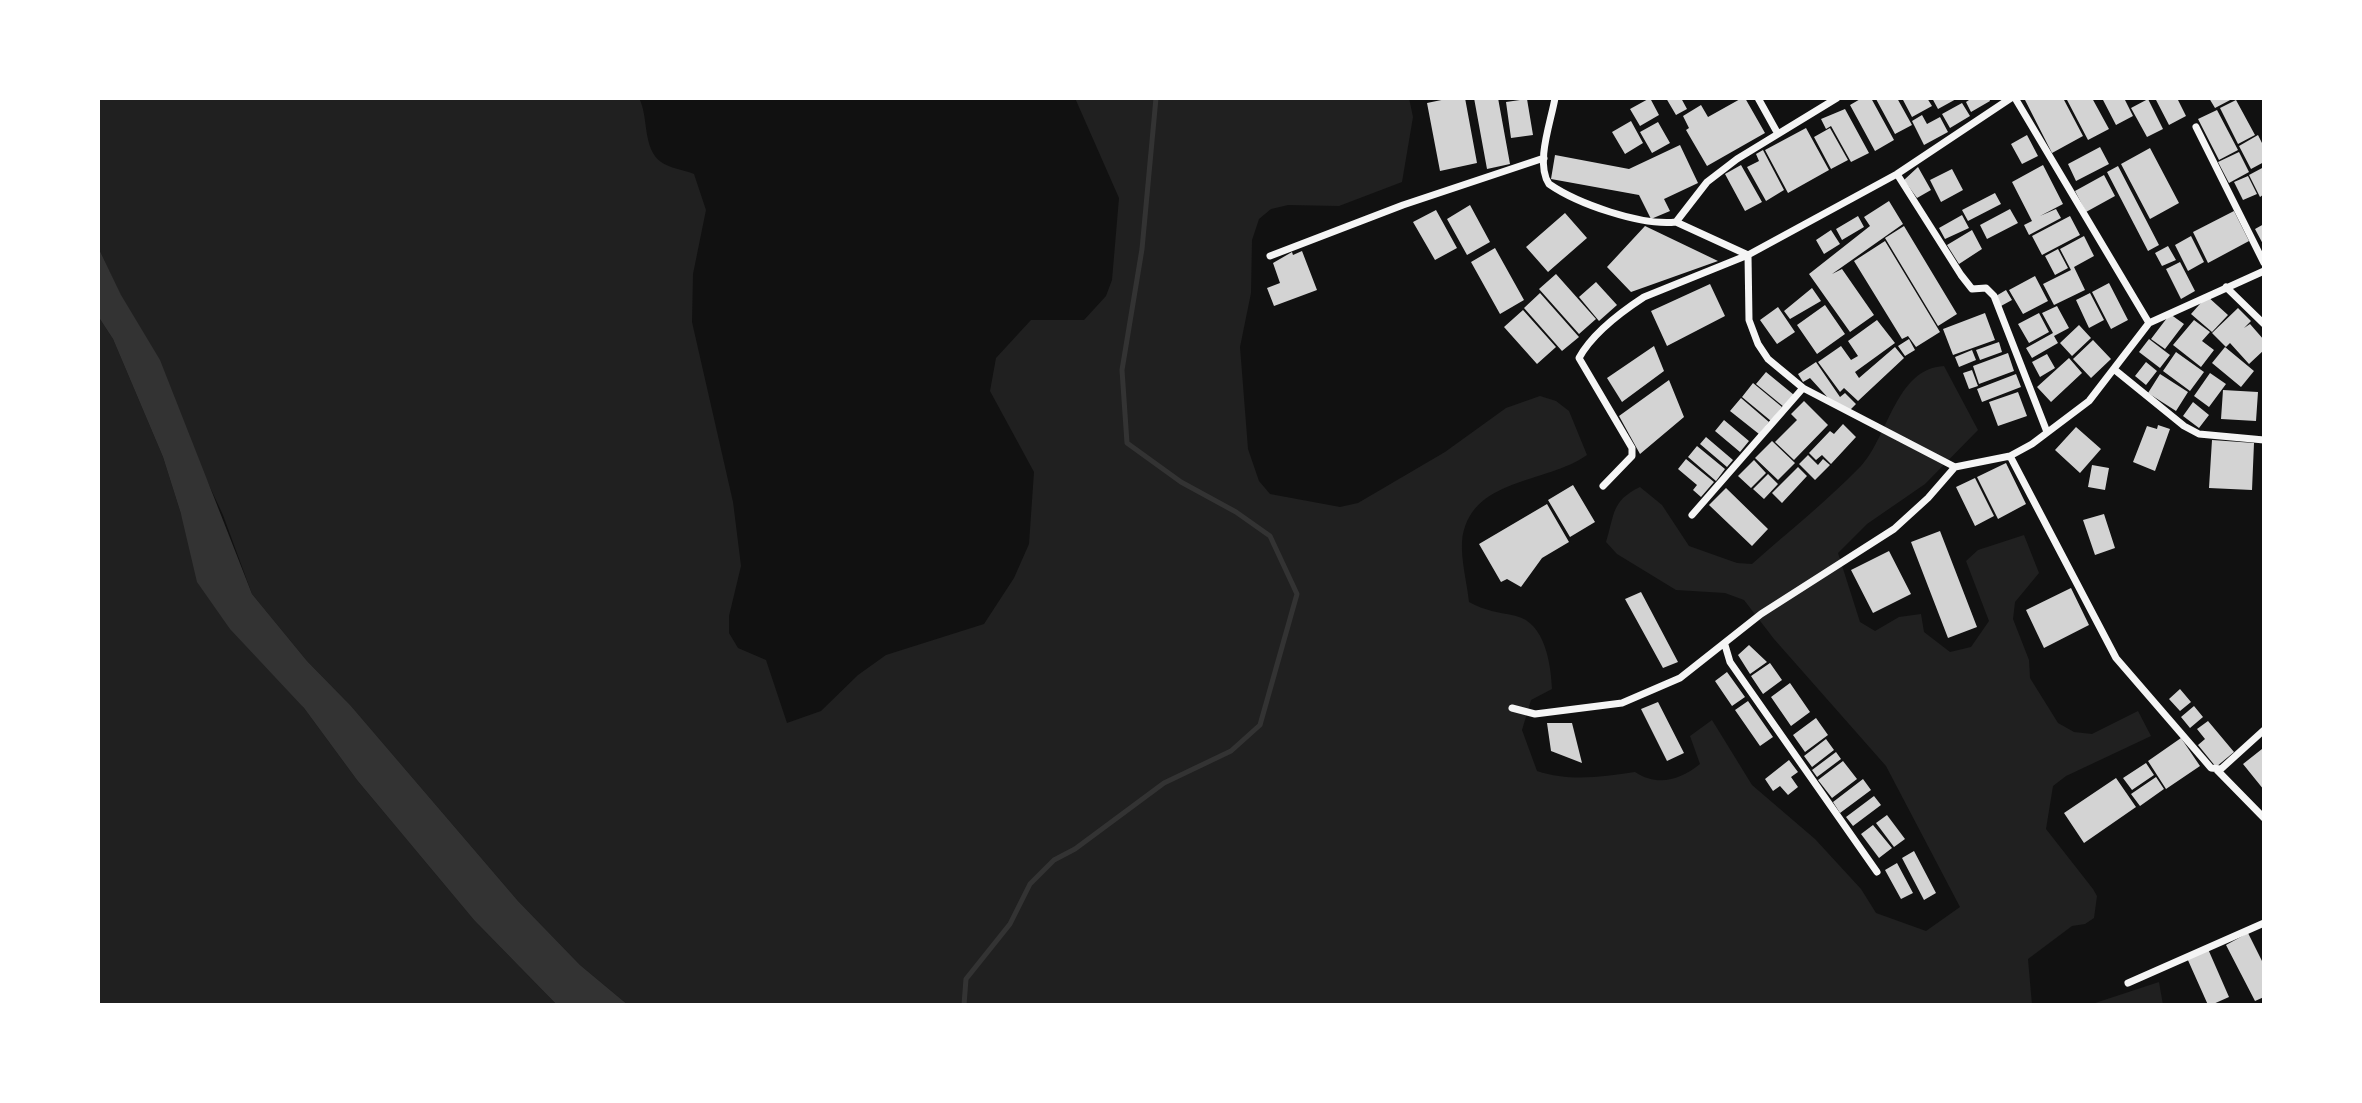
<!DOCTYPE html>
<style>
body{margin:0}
#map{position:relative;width:2362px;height:1103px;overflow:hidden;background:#111;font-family:Roboto,sans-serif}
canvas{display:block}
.frame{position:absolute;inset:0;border:100px solid #fff;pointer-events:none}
</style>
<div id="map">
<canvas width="2362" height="1103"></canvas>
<div class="frame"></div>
</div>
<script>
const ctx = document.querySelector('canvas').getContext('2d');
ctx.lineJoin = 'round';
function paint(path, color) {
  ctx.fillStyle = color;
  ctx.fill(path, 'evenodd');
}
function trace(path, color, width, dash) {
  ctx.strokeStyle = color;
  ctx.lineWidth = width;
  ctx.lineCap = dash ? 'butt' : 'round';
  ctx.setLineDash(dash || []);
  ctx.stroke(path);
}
const green = new Path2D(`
 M98,98H639C649,117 642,148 661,162C669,168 684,170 694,174L706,210L693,274L692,322L733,502L741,566L729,616V633L738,648L766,660L787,723L821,711L858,675L886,655L984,624L1014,578L1029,544L1034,472L990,391L996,358L1031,320H1084L1106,296L1112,280L1119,198L1075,98H1409L1413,117L1402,182L1339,206L1288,205L1271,209L1259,219L1252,240L1251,293L1240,347L1248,449L1259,481L1270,494L1340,507L1358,503L1445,452L1506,408L1540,396L1556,401L1569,411L1587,455C1547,484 1468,477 1462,542C1461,561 1467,583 1469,602C1485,611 1498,612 1516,616C1545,623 1551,664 1552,689L1531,700L1522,730L1537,771C1570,782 1602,777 1635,772C1658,787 1680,780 1700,764L1690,736L1712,720L1752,785L1815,839L1861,889L1876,913L1926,931L1960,907L1886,766L1774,639L1744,600L1725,593L1676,590L1617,554L1606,542C1615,514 1611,501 1640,487L1662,505L1689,546L1737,563L1752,564C1788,532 1827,501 1861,466C1888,437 1896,368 1944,366L1978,430L1925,484L1867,524L1838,553L1860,622L1875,631L1899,617L1921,614L1924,632L1950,652L1971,647L1989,621L1966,561L1978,550L2024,535L2039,573L2015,602L2013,619L2029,660L2030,678L2058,723L2074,732L2092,734L2138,711L2151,736L2066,776L2053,786L2046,829L2093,889L2097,896L2094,918L2085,924L2072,926L2028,959L2032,1005H628L580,965L518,901L351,706L307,661L252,594L223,515L98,247Z
 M98,316L113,339L163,457L181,514L304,708L357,780L474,920L557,1005H98Z
 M2159,982L2163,1005H2089Z`);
const water = new Path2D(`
 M98,247L121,295L160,360L252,594L307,661L351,706L518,901L580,965L628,1005H557L474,920L357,780L304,708L230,629L197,582L181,514L163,457L113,339L98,316Z`);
const stream = new Path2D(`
 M964,1005L966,979L1010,924L1030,884L1054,860L1075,849L1164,783L1231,751L1260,725L1297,594L1270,536L1236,512L1181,482L1127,443L1122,370L1142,249L1156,98`);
const building = new Path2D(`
 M1451,98H1465L1477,163L1440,171L1427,103Z
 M1474,98H1498L1510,164L1487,169Z
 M1650,98L1659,115L1640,126L1630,109Z
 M1666,98H1681L1687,109L1676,115Z
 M1742,98H1745L1765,133L1707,166L1686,130L1689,128L1683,116L1701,105L1708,117Z
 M1862,98H1871L1894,140L1875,151L1850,105Z
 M1897,98L1912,125L1895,134L1876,99Z
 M1902,98H1927L1932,106L1912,117Z
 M1932,98H1958L1938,109Z
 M1972,98H1989L1990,101L1971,112L1966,102Z
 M2024,98H2063L2083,136L2052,153Z
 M2066,98H2092L2109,129L2088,140Z
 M2102,98H2124L2133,116L2116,125Z
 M2155,98H2177L2186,116L2169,125Z
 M2209,98H2234L2215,108Z
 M1527,99L1533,135L1511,138L1506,102Z
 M2148,99L2163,129L2147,137L2131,108Z
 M2236,100L2255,135L2238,144L2220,108Z
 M1962,103L1970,116L1950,128L1942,114Z
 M1845,109L1869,153L1851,162L1831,126L1826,129L1821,119Z
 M2217,110L2238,150L2219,160L2198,119Z
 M1922,115L1927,124L1940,117L1948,132L1924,145L1912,121Z
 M1631,121L1643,143L1625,154L1612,132Z
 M1658,122L1670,143L1652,153L1640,132Z
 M1806,128L1829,170L1788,193L1765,150Z
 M1830,128L1848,160L1831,169L1814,137Z
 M2027,135L2038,156L2022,164L2011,144Z
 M2258,135L2264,147V162L2251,169L2239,146Z
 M1680,145L1698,183L1664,199L1670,211L1651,219L1639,195L1551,179L1555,155L1629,169Z
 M2100,147L2109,164L2076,181L2068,164Z
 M2150,148L2179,203L2150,219L2121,164Z
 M1763,150L1784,190L1766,201L1747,167L1759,161L1756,154Z
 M2239,152L2249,172L2229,183L2218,162Z
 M1741,165L1762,202L1745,211L1725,174Z
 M2043,165L2063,204L2040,216L2056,209L2061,218L2029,235L2024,225L2032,221L2012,182Z
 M2118,166L2159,245L2148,251L2107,172Z
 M1918,167L1931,190L1917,198L1904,180Z
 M2264,167V194L2260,197L2249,175Z
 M1952,169L1963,190L1941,202L1930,180Z
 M2104,175L2115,196L2086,212L2075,191Z
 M2248,176L2257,194L2243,200L2234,182Z
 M1995,193L2001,204L1968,221L1962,210Z
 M1889,201L1903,224L1832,274L1842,269L1874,315L1850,332L1809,274L1870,226L1864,217Z
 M1470,205L1490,242L1467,255L1447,219Z
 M2010,209L2018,223L1987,239L1980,225Z
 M1436,210L1457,248L1435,260L1413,222Z
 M2234,211L2249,241L2208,263L2193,232Z
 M1565,213L1587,238L1548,272L1526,247Z
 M1962,215L1969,228L1945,239L1939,228Z
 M1858,216L1864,227L1842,240L1836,229Z
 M2070,216L2080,235L2042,255L2032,236Z
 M2264,224V246L2255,229Z
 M1645,226L1718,261L1631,292L1607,267Z
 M1904,226L1957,314L1938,326L1885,238Z
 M1831,230L1840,244L1824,254L1816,240Z
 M1972,230L1982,249L1959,264L1947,245Z
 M2084,236L2094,256L2074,267L2085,290L2054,305L2043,284L2071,270L2060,249Z
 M2191,236L2204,262L2188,271L2175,245Z
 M1885,241L1940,332L1916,347L1908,336L1902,339L1854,261Z
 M2168,246L2176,260L2162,266L2155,253Z
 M1495,248L1524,300L1500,314L1471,262Z
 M2058,249L2068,268L2055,275L2045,256Z
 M1302,251L1317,290L1274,306L1267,288L1280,283L1273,263L1292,252L1293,255Z
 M2180,262L2195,291L2181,299L2166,269Z
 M1556,274L1596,319L1579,334L1539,289Z
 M2035,276L2048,301L2023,314L2009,290Z
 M1596,282L1617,305L1599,321L1579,297Z
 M2109,283L2128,320L2111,329L2092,292Z
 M1710,284L1725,316L1667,346L1651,311Z
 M1812,288L1821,301L1790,319L1784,311Z
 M2006,290L2012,300L2001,306L1996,296Z
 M1540,293L1579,337L1562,351L1524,308Z
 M2090,293L2104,320L2089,328L2076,300Z
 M2207,296L2228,315L2212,332L2191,314Z
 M1825,305L1845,334L1817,354L1797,325Z
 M2057,306L2069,328L2054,336L2058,343L2032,358L2026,348L2053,333L2042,313Z
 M1778,307L1795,332L1777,344L1760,320Z
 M2238,308L2251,321L2244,328L2250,324L2264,340V350L2249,364L2230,343L2226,347L2212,333Z
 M1523,310L1556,347L1537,364L1504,327Z
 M1985,313L1995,340L1953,355L1943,329Z
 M2039,313L2049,332L2029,343L2018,324Z
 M2170,314L2184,324L2165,349L2151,339Z
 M1877,320L1895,343L1855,372L1859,378L1895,347L1904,358L1858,401L1844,388L1840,392L1818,362L1841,346L1851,360L1858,356L1848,341Z
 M2194,320L2210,332L2202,341L2214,350L2201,367L2173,345Z
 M2079,325L2091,338L2072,356L2060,343Z
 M1909,339L1915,350L1905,356L1898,346Z
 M2149,339L2170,355L2160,368L2139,352Z
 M2093,340L2111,359L2091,378L2073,359Z
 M1999,342L2002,352L1980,360L1976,350Z
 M1654,346L1664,371L1622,402L1607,378Z
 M2225,347L2254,371L2241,387L2212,363Z
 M1972,350L1976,360L1959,367L1955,357Z
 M2176,352L2204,372L2190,391L2163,371Z
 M2008,353L2014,371L1979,384L1973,366Z
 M2047,354L2055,368L2040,377L2032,362Z
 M2069,358L2082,373L2051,402L2037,387Z
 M1816,362L1840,397L1845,393L1856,404L1850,410L1830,400L1810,378L1803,382L1798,374Z
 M2146,362L2157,371L2146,385L2135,376Z
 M1972,370L1978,386L1969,389L1963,373Z
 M1766,372L1794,395L1784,407L1756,384Z
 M2210,373L2226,384L2209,407L2194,396Z
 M2016,374L2021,387L1982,402L1977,389Z
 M2160,374L2188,392L2176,411L2148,393Z
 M1669,380L1684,417L1640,454L1619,416Z
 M1753,383L1782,407L1771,421L1742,397Z
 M2223,390L2258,392L2256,421L2221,419Z
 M2018,392L2027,416L1998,426L1989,402Z
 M1741,398L1769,422L1759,434L1730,411Z
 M1804,401L1828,425L1794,460L1775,442L1797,420L1791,414Z
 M2193,402L2209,415L2199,428L2183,416Z
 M1724,420L1749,441L1740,452L1715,431Z
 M1843,424L1856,437L1831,464L1822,455L1816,460L1809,453L1830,431L1834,434Z
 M2158,425L2170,429L2155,471L2133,462L2147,426L2157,429Z
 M2076,427L2101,449L2080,473L2055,450Z
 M1706,437L1733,460L1727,467L1700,444Z
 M2212,440L2254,443L2252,490L2209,488Z
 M1772,441L1795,463L1778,480L1755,458Z
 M1697,446L1725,469L1716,481L1688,457Z
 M1808,455L1818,465L1823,459L1830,465L1815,480L1799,464Z
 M1686,459L1714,482L1701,497L1693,490L1697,485L1678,469Z
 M1754,460L1766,473L1751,488L1738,476Z
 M2006,463L2026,504L1998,519L1977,477Z
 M2092,465L2109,468L2105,490L2088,487Z
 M1798,467L1807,476L1782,503L1772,493Z
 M1768,474L1778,484L1764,499L1753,489Z
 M1975,478L1994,516L1975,526L1956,487Z
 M1573,485L1595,522L1570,537L1548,500Z
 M1726,488L1768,529L1752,546L1709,505Z
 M1547,504L1569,542L1542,558L1521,587L1507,579L1501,582L1479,544Z
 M2104,514L2115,548L2095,555L2083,520Z
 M1940,531L1977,627L1948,638L1911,542Z
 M1889,551L1911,594L1873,613L1851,570Z
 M2071,588L2089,625L2044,648L2026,610Z
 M1641,592L1678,662L1663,668L1625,599Z
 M1749,645L1767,662L1750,674L1738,655Z
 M1770,663L1782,680L1763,694L1751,676Z
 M1727,672L1745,697L1732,706L1715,681Z
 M1790,683L1810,712L1791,726L1771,697Z
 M2180,689L2191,702L2180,711L2169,699Z
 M1748,701L1773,737L1760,746L1735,710Z
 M1658,702L1684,753L1667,761L1641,709Z
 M2194,706L2203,717L2190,728L2181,717Z
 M1816,718L1828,735L1805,752L1793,735Z
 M2208,721L2234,752L2216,767L2198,745L2205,739L2197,729Z
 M1547,723H1572L1582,763L1551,751Z
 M2181,738L2200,766L2166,789L2148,761Z
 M1826,739L1834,750L1812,767L1804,756Z
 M2262,749L2264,752V790L2243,764Z
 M1836,752L1841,759L1817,777L1812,770Z
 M1789,760L1798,772L1791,777L1798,787L1788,795L1780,786L1773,791L1765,779Z
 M1843,761L1857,779L1832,798L1818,780Z
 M2146,763L2154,775L2132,790L2123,778Z
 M2156,777L2164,789L2140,806L2131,794Z
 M2116,778L2136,807L2084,843L2064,813Z
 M1863,779L1871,790L1840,813L1833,802Z
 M1874,796L1881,805L1853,826L1846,817Z
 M1887,815L1905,839L1894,847L1876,823Z
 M1873,825L1892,848L1879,858L1861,834Z
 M1914,851L1936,893L1924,900L1902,858Z
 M1897,863L1913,893L1901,899L1885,870Z
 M2248,933L2264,965V997L2255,1001L2226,945Z
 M2208,949L2229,997L2211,1005H2208L2187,958Z`);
const minor = new Path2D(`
 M1555,98C1551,122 1535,163 1549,184C1578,204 1641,226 1676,222
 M1758,98L1778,134
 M2015,98L2149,323
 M2196,127L2264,263
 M1897,174L1961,275L1972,289L1986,288L1994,296L2047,432
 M1676,222L1748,255L1749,320L1758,344L1768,359L1803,388L1955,467L2010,456L2032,444L2089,401L2149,323L2264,271
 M1676,222L1707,182L1737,159L1837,98
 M1270,256L1403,205L1544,158
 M2226,287L2264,324
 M2115,370L2184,426L2199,434L2264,440
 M2010,456L2116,658L2205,761L2211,768L2221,769L2264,730
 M1603,486L1632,456V448L1579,358C1592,334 1621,312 1644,297L1748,255L1897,174L2011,98
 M1692,515L1803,388
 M1725,645L1730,662L1877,872
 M1512,708L1535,714L1622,703L1680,678L1761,614L1894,529L1928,498L1955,467
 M2217,770L2264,818
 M2128,983L2264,923`);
paint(green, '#202020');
paint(water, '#333');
trace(stream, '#333', 5);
paint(building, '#d3d3d3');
trace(minor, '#f5f5f5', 7);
</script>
